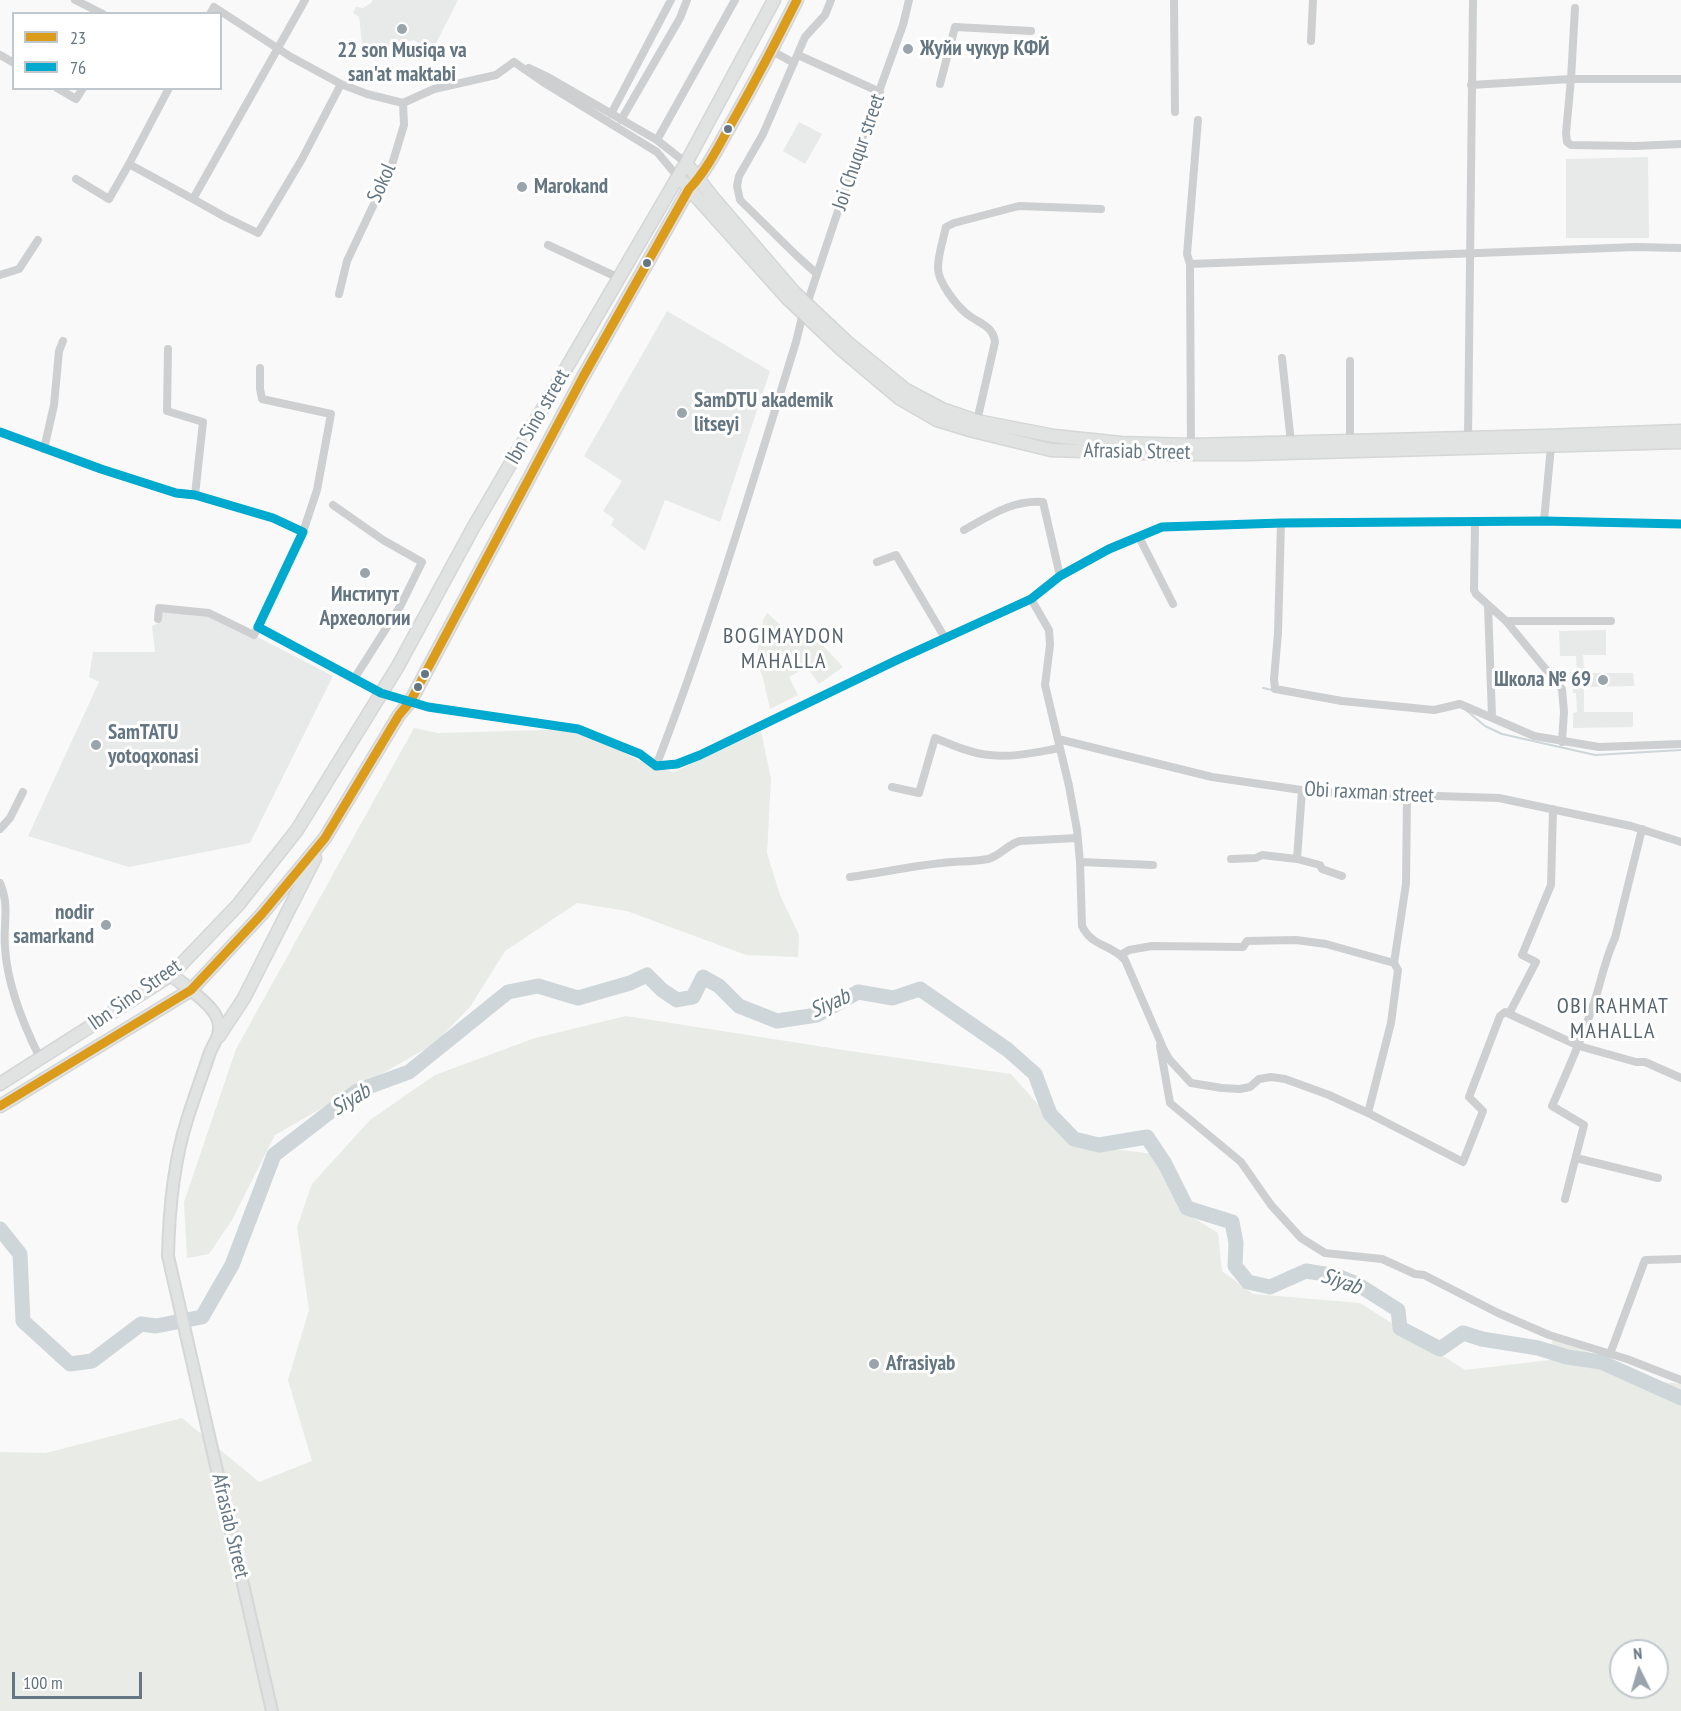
<!DOCTYPE html>
<meta charset="utf-8">
<style>
body{margin:0}
#map{position:relative;width:1681px;height:1711px;overflow:hidden;background:#f9f9f9;font-family:"PT Sans Narrow",sans-serif}
canvas{display:block}
.legend{position:absolute;left:12px;top:12px;width:210px;height:78px;box-sizing:border-box;background:#fff;border:2px solid #c1c8cd;margin:0;padding:8px 10px;list-style:none;font-size:18px;color:#657683}
.legend li{display:flex;align-items:center;gap:12px;height:30px}
.legend b{width:30px;border:2px solid #c1c8cd}
.north{position:absolute;left:1609px;top:1639px;width:60px;height:60px;box-sizing:border-box;background:#fff;border:2px solid #c1c8cd;border-radius:50%;rotate:355deg;font-size:16px;font-weight:700;line-height:24px;text-align:center;color:#657683}
.north::after{content:'';display:block;margin:auto;width:21px;height:27px;background:#99a4ac;clip-path:polygon(50% 0,100% 100%,50% 72%,0 100%)}
.scale{position:absolute;left:12px;top:1672px;width:130px;height:27px;box-sizing:border-box;border:3px solid #657683;border-top:0;padding-left:8px;font-size:18px;line-height:21px;white-space:nowrap;color:#657683;-webkit-text-stroke:4px #fff;paint-order:stroke}
</style>
<div id="map">
<canvas width="1681" height="1711"></canvas>
<ul class="legend">
<li><b style="height:8px;background:#da9c1a"></b>23</li>
<li><b style="height:8px;background:#00a9ce"></b>76</li>
</ul>
<div class="north">N</div>
<div class="scale">100 m</div>
</div>
<script>
const ctx = document.querySelector('canvas').getContext('2d');
ctx.lineJoin = 'round';
function paint(path, color) {
  ctx.fillStyle = color;
  ctx.fill(path, 'evenodd');
}
function trace(path, color, width, dash) {
  ctx.strokeStyle = color;
  ctx.lineWidth = width;
  ctx.lineCap = dash ? 'butt' : 'round';
  ctx.setLineDash(dash || []);
  ctx.stroke(path);
}
function drawText(font, color, halo, rows, align = 'center') {
  ctx.font = font + ' "PT Sans Narrow",sans-serif';
  ctx.lineWidth = 6;
  ctx.setLineDash([]);
  ctx.textBaseline = 'middle';
  ctx.strokeStyle = halo;
  ctx.fillStyle = color;
  for (const [text, x, y, turn = 0] of rows) {
    ctx.save();
    ctx.translate(x, y);
    ctx.rotate((+turn || 0) * Math.PI / 180);
    ctx.textAlign = isNaN(turn) ? turn : align;
    if (halo) ctx.strokeText(text, 0, 0);
    ctx.fillText(text, 0, 0);
    ctx.restore();
  }
}
const built = new Path2D(`
 M373,0H458L431,53L414,40L363,52L359,17L353,13L356,7L363,8L371,3Z
 M799,122L822,134L805,164L783,151Z
 M1648,157L1649,238H1566V159Z
 M667,311L770,371L720,522L665,500L645,551L611,525L614,519L603,511L622,481L584,456Z
 M159,608L211,613L333,676L250,843L129,867L28,836L99,682L89,677L93,652H155L152,626L158,623Z
 M1606,630V655H1583L1584,673H1633L1634,686L1584,687V712H1633V727L1573,728V713L1577,712L1576,693H1573L1572,674H1577L1576,656H1560L1559,631Z`);
const green = new Path2D(`
 M767,613L791,634L813,635L843,667L819,684L807,667L789,677L798,695L770,709L763,678L756,660L763,620Z
 M414,728L438,733L578,729L642,762L674,772L761,731L771,779L767,853L780,895L799,935L798,957L746,955L627,911L577,903L505,951L470,1007L434,1044L275,1135L232,1220L209,1254L187,1258L184,1202L236,1049Z
 M626,1016L850,1051L1011,1074L1073,1144L1154,1154L1179,1209L1218,1233L1222,1271L1253,1294L1360,1303L1465,1370L1550,1360L1553,1336L1653,1381L1681,1384V1711H0V1452L46,1453L182,1418L259,1482L312,1461L288,1380L309,1310L297,1227L312,1184L370,1120L435,1075L535,1038ZM1621,1651H1657V1687H1621Z`);
const stream = new Path2D(`
 M1263,688L1272,690
 M1467,711L1485,726L1502,734L1595,755L1681,750`);
const river = new Path2D(`
 M0,1229L20,1254L23,1321L70,1364L92,1361L141,1324L156,1326L202,1317L232,1265L274,1155L357,1091L409,1072L508,992L538,986L578,998L630,983L647,975L662,990L677,1000L693,997L703,977L719,986L739,1006L777,1021L817,1015L858,992L893,998L920,989L1008,1050L1035,1074L1050,1114L1074,1139L1099,1145L1147,1137L1165,1164L1187,1208L1232,1222L1236,1243L1235,1266L1248,1282L1270,1287L1306,1271L1337,1276L1357,1284L1398,1310L1400,1328L1440,1349L1463,1333L1482,1339L1538,1348L1567,1357L1601,1362L1681,1398`);
const street = new Path2D(`
 M75,0L103,14
 M1174,0L1175,112
 M1575,8L1571,79H1681
 M210,14L214,7L291,57L341,84L367,94L403,103L434,89L496,75L514,62
 M1311,41L1313,0
 M772,51L794,63
 M0,55L14,63
 M798,55L880,92
 M514,62L543,82L657,152L677,176
 M529,68L546,76L657,140L686,163
 M940,84L955,27L1031,31
 M1471,85L1571,79L1566,133L1567,142L1571,145L1635,146L1681,144
 M57,88L76,99L83,88
 M611,114L671,0
 M621,120L680,18L687,0
 M657,140L735,0
 M129,164L193,199L305,0
 M76,179L109,199L129,164L169,88
 M193,199L225,217L258,233L302,159L341,84
 M548,245L619,278
 M1190,264L1636,247L1681,248
 M817,274L796,255L740,200L737,186L739,176L763,134L805,37L825,15L831,0
 M0,275L19,269L38,240
 M339,294L347,261L391,168L404,125L403,103
 M807,304L864,133L903,25L909,0
 M168,349L167,411L203,422L195,495
 M1282,358L1291,443
 M1350,361V441
 M260,368V389L262,399L331,414L317,490L303,532
 M977,421L995,342C993,325 978,323 967,314C956,305 938,282 938,268C938,255 943,240 946,227L954,223L1019,206L1101,209
 M0,432L101,469L176,493L195,495L273,518L303,532L258,627L381,693L428,707L578,729L640,754L656,766L677,764L700,755L897,660L1031,599L1060,576L1109,549L1162,527L1281,523L1544,521L1681,524
 M1468,440L1473,0
 M1191,445L1190,264L1187,254L1198,120
 M44,449L54,405L59,351L63,341
 M333,505L383,540L422,562L401,605L354,679
 M1544,521L1551,446
 M1281,523L1278,633L1274,679L1275,689L1342,701L1434,710L1460,704L1534,736L1599,747L1681,744
 M1475,523L1474,590L1476,594L1506,621L1562,689L1564,712L1562,742
 M964,530C991,515 1012,500 1043,502L1060,576
 M1139,537L1173,604
 M877,562L896,555L945,638
 M1031,599L1049,630L1050,645L1045,685L1069,786L1077,830L1080,862L1082,926C1092,947 1111,944 1125,960L1164,1050L1169,1059L1191,1083L1222,1088L1240,1089L1250,1087L1259,1079L1271,1077L1285,1079L1329,1095L1368,1113L1463,1162L1483,1111L1469,1097L1500,1016L1505,1012L1579,1046L1636,1062H1645L1681,1078
 M1488,605L1492,717
 M158,619L159,608L209,613L254,635L258,627
 M1506,621H1611
 M1058,739L1212,777L1315,792L1499,798L1631,826L1681,842
 M656,766C710,627 752,484 796,342L803,313
 M892,787L919,793L935,738C952,745 970,753 989,755C1013,758 1037,752 1060,748
 M0,829L10,818L23,792
 M1231,859L1256,858L1262,855L1297,859L1302,790
 M1297,859L1320,865L1322,869L1342,876
 M1080,862L1153,865
 M850,877C881,873 911,866 942,863C957,861 973,862 988,859C1000,856 1008,844 1020,841L1077,838
 M0,883C10,906 3,924 5,947C7,984 24,1026 40,1058
 M1121,955L1129,950L1152,946L1243,947L1247,941L1296,940L1326,944L1394,963
 M1509,1014L1536,962L1522,955L1551,885L1553,809
 M1160,1046L1170,1103L1241,1162L1271,1205L1301,1238L1325,1253L1382,1259L1415,1274L1424,1275L1498,1313L1549,1335L1627,1359L1681,1380
 M1368,1113L1391,1023L1398,970L1394,963L1406,884L1407,796
 M1576,1158L1658,1178
 M1565,1199L1584,1125L1552,1106C1567,1072 1582,1039 1594,1003C1601,982 1605,959 1615,938L1642,829
 M1610,1354L1645,1260L1681,1259`);
const secondary = new Path2D(`
 M191,990C202,1000 217,1010 219,1025C220,1038 213,1043 209,1055C202,1076 194,1098 187,1120C173,1164 169,1210 168,1256L272,1711`);
const primary = new Path2D(`
 M686,163L714,199L793,291L847,342L906,390L942,409L977,421L1054,436L1121,443L1191,445L1545,436L1681,431
 M684,183L787,298L842,350L899,398L937,420L973,431L1051,450L1175,454H1248L1681,442
 M171,975L191,990
 M219,1036L244,998L315,858
 M0,1084L171,975L238,905L297,830L398,666L473,528L686,163L774,0
 M0,1106L191,990L262,914L325,838L399,715L410,702L583,377L689,189C708,169 720,143 734,119C756,80 777,40 797,0`);
const bus1 = new Path2D(`
 M0,1106L191,990L262,914L325,838L399,715L410,702L583,377L689,189C708,169 720,143 734,119C756,80 777,40 797,0`);
const bus2 = new Path2D(`
 M0,432L101,469L176,493L195,495L273,518L303,532L258,627L381,693L428,707L578,729L640,754L656,766L677,764L700,755L897,660L1031,599L1060,576L1109,549L1162,527L1281,523L1544,521L1681,524`);
const markers = [
 [402,29,6,"#99a4ac"],
 [908,49,6,"#99a4ac"],
 [728,129,5,"#657683"],
 [522,187,6,"#99a4ac"],
 [647,263,5,"#657683"],
 [682,413,6,"#99a4ac"],
 [365,573,6,"#99a4ac"],
 [425,674,5,"#657683"],
 [1603,680,6,"#99a4ac"],
 [418,687,5,"#657683"],
 [96,745,6,"#99a4ac"],
 [106,925,6,"#99a4ac"],
 [874,1364,6,"#99a4ac"]
];
const poiNames = [
 ["Жуйи чукур КФЙ",920,49],
 ["22 son Musiqa va",402,51,"center"],
 ["san'at maktabi",402,75,"center"],
 ["Marokand",534,187],
 ["SamDTU akademik",694,401],
 ["litseyi",694,425],
 ["Институт",365,595,"center"],
 ["Археологии",365,619,"center"],
 ["Школа № 69",1591,680,"right"],
 ["SamTATU",108,733],
 ["yotoqxonasi",108,757],
 ["nodir",94,913,"right"],
 ["samarkand",94,937,"right"],
 ["Afrasiyab",886,1364]
];
const streetNames = [
 ["Joi Chuqur street",859,152,-71],
 ["Sokol",382,183,-66],
 ["Ibn Sino street",538,417,-60],
 ["Afrasiab Street",1137,452,1],
 ["Obi raxman street",1369,793,3],
 ["Ibn Sino Street",135,995,-35],
 ["Afrasiab Street",230,1526,77]
];
const neighbourhoodNames = [
 ["BOGIMAYDON",784,637],
 ["MAHALLA",784,662],
 ["OBI RAHMAT",1613,1007],
 ["MAHALLA",1613,1032]
];
const waterNames = [
 ["Siyab",830,1004,-24],
 ["Siyab",351,1100,-31],
 ["Siyab",1341,1282,19]
];
paint(built, '#e8e9e9');
paint(green, '#e8ebe6');
trace(stream, '#ced6d9', 2);
trace(river, '#ced6d9', 15);
trace(secondary, '#d5d6d7', 14);
trace(primary, '#d5d6d7', 15);
trace(street, '#cecfd0', 8);
trace(secondary, '#e1e2e2', 10);
trace(primary, '#e1e2e2', 12);
trace(bus1, '#da9c1a', 9);
trace(bus2, '#00a9ce', 9);
for (const [x, y, r, color] of markers) {
  const dot = new Path2D();
  dot.arc(x, y, r, 0, 2 * Math.PI);
  ctx.fillStyle = color;
  ctx.fill(dot);
  trace(dot, '#fff', 2);
}
drawText('bold 21px', '#657683', '#fff', poiNames, 'left');
drawText('21px', '#657683', '#fff', streetNames);
ctx.letterSpacing = '1.5px';
drawText('22px', '#57646e', '#fff', neighbourhoodNames);
ctx.letterSpacing = '0px';
drawText('italic 22px', '#60757c', '#fff', waterNames);
</script>
